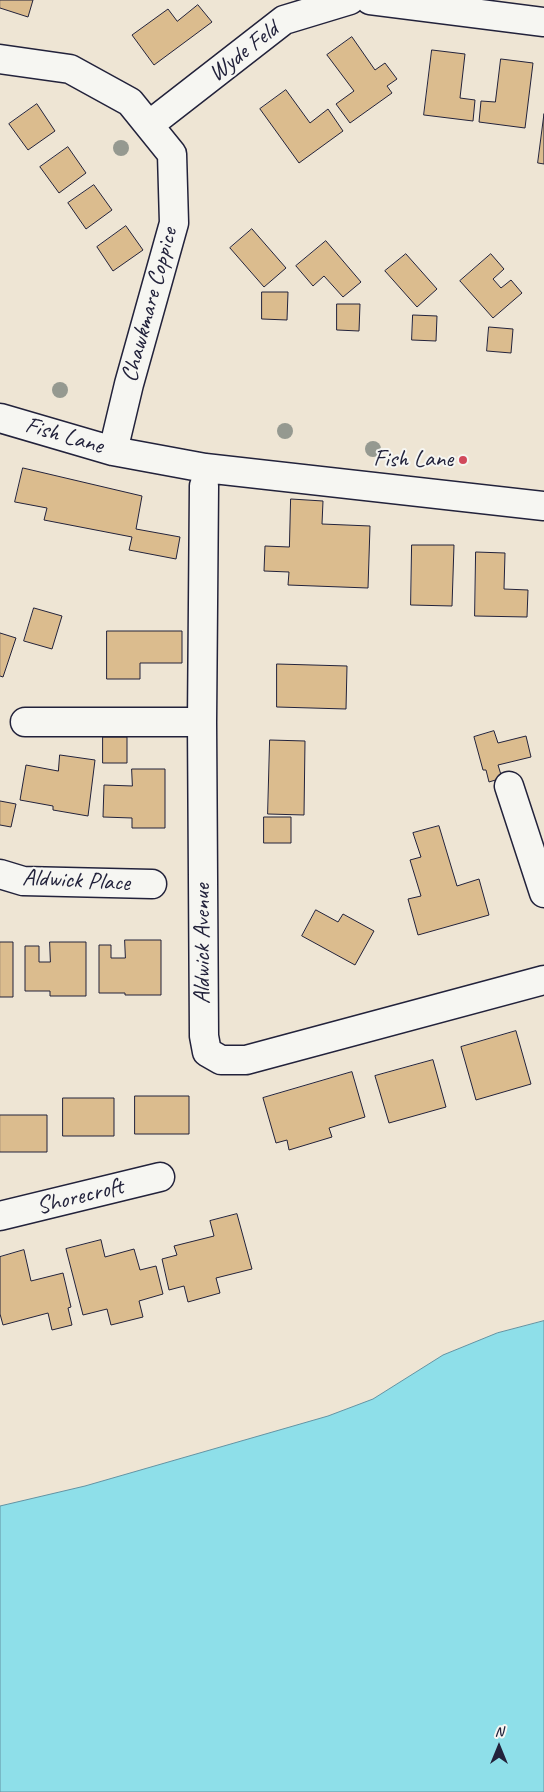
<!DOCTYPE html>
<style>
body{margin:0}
#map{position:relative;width:544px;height:1792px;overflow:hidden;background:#eee5d4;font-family:Caveat,sans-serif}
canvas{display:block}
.north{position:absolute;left:474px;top:1722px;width:50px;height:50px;-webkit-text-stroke:4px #f6f6f2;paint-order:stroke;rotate:0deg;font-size:14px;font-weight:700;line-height:20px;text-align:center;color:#22223b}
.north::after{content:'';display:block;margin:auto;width:18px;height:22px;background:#22223b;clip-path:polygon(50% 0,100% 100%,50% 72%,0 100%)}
</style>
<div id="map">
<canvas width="544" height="1792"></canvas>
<div class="north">N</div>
</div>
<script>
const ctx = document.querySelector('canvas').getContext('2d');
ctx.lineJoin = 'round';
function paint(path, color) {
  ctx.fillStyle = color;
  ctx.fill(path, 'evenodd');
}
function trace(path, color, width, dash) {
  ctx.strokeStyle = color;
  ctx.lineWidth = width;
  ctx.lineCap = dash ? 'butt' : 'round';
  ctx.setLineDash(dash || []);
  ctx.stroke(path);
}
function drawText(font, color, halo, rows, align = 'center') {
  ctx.font = font + ' Caveat,sans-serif';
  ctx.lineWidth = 4;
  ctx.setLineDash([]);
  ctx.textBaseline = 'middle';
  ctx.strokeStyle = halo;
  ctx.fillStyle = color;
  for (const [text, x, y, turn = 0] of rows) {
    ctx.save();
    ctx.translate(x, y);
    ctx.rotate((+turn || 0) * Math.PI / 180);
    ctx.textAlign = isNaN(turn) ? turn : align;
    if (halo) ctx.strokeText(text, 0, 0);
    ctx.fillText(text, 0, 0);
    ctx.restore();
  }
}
const water = new Path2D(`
 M544,1321V1792H0V1506L85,1486L328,1416L373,1399L443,1355L497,1333Z`);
const building = new Path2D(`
 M0,0H33L28,17L0,8Z
 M198,5L212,22L154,65L132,35L168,9L177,21Z
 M352,37L375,70L385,63L397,79L387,86L392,93L350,123L336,104L354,91L327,55Z
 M432,50L465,54L460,98L475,100L473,121L424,115Z
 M501,59L533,63L525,128L479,122L481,101L495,102Z
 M286,90L310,123L328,109L343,131L299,163L260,109Z
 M37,104L55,131L28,150L9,124Z
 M544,114V164L538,163Z
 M68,147L86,173L59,193L40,167Z
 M94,185L112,210L86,229L68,203Z
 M126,226L143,250L113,271L97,247Z
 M252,229L286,268L264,287L230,248Z
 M326,241L361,282L343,297L324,276L313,286L296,266Z
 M406,254L437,289L417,307L385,271Z
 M491,254L504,269L493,279L501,288L511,280L522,293L493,318L460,281Z
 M262,292H288L287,320L262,319Z
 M337,304H360L359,331L337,330Z
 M413,315L437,316L436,341L412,340Z
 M489,327L513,329L511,353L487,351Z
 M23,468L142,496L136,529L180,537L176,559L129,550L132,537L44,520L47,508L15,502Z
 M291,499L323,501L322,524L370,526L368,588L288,585L289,572L264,571L265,546L289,547Z
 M412,545H454L452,606L411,605Z
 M476,552L505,553L504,589L528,590L527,617L475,616Z
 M34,608L62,616L52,649L24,641Z
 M107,631H182V663H140V679H107Z
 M0,633L16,638L3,677L0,676Z
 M277,664L347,666L346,709L277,707Z
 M494,731L498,743L526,736L531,757L498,765L502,778L489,782L486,770H483L474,737Z
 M103,737H127V763H103Z
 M270,740L305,741L304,815L268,814Z
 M60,755L95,760L88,816L53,810V806L20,800L26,765L58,771Z
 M132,769H165V828H132V818L103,817L104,785L132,786Z
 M0,801L16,804L11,827L0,825Z
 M264,817H291V843H264Z
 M439,826L457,886L479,879L489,915L418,935L408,899L421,896L410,860L421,857L413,833Z
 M316,910L338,922L343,914L374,931L355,965L302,936Z
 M125,940H161V995H125V993H99V945H111V958H125Z
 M0,942H13V997H0Z
 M50,942H86V996H50V991H25V946H39V962H50Z
 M516,1031L531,1084L476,1100L461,1047Z
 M433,1060L446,1107L389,1123L375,1076Z
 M352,1072L365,1117L329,1128L332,1137L289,1150L287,1140L276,1143L263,1098Z
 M135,1096H189V1134H135Z
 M63,1098H114V1136H63Z
 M0,1115H47V1152H0Z
 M237,1214L252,1269L216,1278L220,1293L188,1302L184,1286L169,1290L162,1259L177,1255L174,1246L214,1236L210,1221Z
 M101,1240L105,1257L134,1249L140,1270L156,1266L163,1294L139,1301L143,1317L111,1325L107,1309L83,1315L66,1249Z
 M24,1250L31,1281L63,1273L71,1307L68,1308L72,1325L52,1330L48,1313L3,1325L0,1314V1257Z`);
const minor = new Path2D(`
 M370,0L544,22
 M0,59L70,69L130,102L172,154L174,223L129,384L113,451
 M149,125L284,20L350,0
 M0,418L113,451L205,468L544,506
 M204,486L202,722L204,1036L207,1052L221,1060H246L544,980
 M25,722H202
 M509,786L544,893
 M0,874L23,881L152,884
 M0,1216L160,1177`);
const trees = [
 [121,148],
 [60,390],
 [285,431],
 [373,449]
];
const markers = [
 [463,460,5,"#d1495b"]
];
const streetNames = [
 ["Wyde Feld",244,52,-38],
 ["Chawkmare Coppice",150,305,-75],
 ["Fish Lane",64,436,16],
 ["Aldwick Place",76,881,3],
 ["Aldwick Avenue",203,944,-90],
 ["Shorecroft",80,1197,-14]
];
const poiNames = [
 ["Fish Lane",453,460]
];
paint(water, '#8edfe9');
trace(water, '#6393a3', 1);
paint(building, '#dbbc8e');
trace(building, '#22223b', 1);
trace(minor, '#22223b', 31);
trace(minor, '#f6f6f2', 28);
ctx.fillStyle = '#959990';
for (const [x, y] of trees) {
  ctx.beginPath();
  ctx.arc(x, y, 8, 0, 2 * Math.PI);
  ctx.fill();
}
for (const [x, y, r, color] of markers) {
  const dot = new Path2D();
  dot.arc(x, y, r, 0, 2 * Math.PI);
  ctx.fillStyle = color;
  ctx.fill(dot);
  trace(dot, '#f6f6f2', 2);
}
drawText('24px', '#22223b', '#f6f6f2', streetNames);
drawText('24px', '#22223b', '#f6f6f2', poiNames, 'right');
</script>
